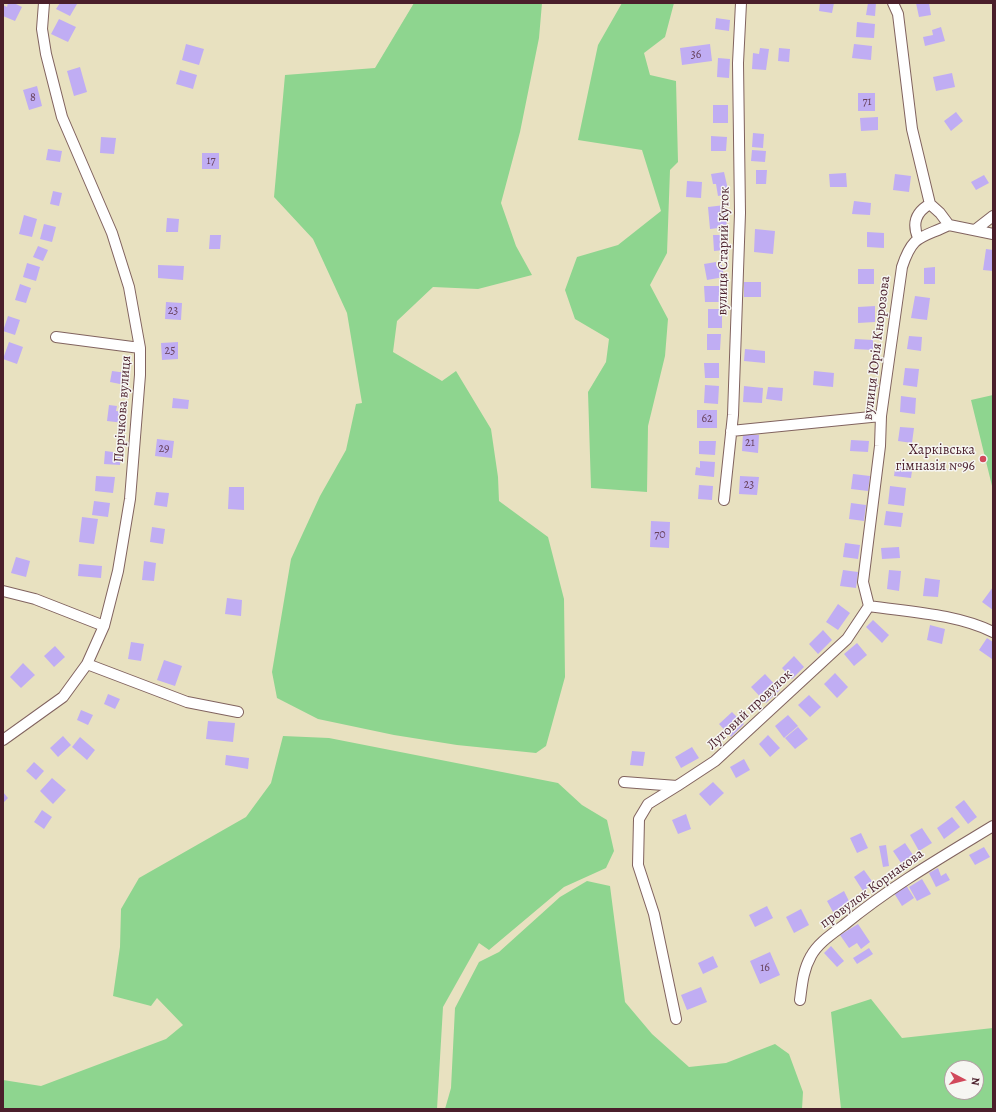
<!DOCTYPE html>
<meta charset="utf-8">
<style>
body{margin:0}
#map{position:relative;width:996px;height:1112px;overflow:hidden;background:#e8e1c0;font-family:Alegreya,serif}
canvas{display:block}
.frame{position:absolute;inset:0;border:4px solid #4a1f2b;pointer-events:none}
.north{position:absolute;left:944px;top:1060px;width:40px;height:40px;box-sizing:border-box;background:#f6f6f2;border:1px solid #b1a0a2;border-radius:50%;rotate:97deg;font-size:11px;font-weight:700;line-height:16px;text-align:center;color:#4a1f2b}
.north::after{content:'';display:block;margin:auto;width:14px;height:18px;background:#d1495b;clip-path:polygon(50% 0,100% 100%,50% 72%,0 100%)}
</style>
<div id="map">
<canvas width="996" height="1112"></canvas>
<div class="frame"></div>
<div class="north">N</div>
</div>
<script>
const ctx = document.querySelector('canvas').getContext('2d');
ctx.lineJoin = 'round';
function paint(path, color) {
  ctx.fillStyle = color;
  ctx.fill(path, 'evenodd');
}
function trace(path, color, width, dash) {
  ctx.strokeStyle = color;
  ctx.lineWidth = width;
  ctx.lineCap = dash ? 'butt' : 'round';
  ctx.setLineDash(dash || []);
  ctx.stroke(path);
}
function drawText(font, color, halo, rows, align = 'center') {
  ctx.font = font + ' Alegreya,serif';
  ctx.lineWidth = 3;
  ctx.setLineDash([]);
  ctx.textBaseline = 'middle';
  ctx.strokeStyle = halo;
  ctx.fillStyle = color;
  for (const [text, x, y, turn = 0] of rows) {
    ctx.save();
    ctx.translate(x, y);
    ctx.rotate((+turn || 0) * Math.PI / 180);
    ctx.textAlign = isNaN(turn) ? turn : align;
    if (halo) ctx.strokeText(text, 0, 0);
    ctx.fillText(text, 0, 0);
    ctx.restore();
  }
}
const green = new Path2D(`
 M414,3H542L539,38L520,132L501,203L516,246L532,275L478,289L433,287L397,321L393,352L442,381L456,371L491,429L498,477L499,501L548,537L564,599L565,677L546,746L536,753L457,745L394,735L318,719L277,698L272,672L291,559L320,496L346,450L356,404L362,403L347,313L313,239L274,197L285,75L375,68Z
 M622,3H674L665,37L644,53L650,75L676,81L678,162L670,170L667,253L650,285L668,319L665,356L648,426L647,492L591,488L588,392L606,362L609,339L575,319L565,290L577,257L618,245L661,211L642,150L578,140L598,45Z
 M993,395V490L971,400Z
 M283,736L329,738L558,783L582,805L607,820L614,851L606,868L564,887L489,950L479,943L443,1007L437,1109H3V1080L41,1086L166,1039L183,1025L157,998L151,1006L113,996L120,947L121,909L139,878L246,817L271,783Z
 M587,881L610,886L625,1002L652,1034L689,1067L726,1063L775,1044L789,1054L803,1092L802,1109H445L451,1088L455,1008L479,962L499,952L560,897Z
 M871,999L902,1038L993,1028V1109H841L831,1012ZM952,1068H976V1092H952Z`);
const building = new Path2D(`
 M8,3H14L22,7L15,21L3,16V5L7,7Z
 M60,3H75L77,4L70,16L56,9Z
 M820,3H834L832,13L819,11Z
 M868,3H876L875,16L866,15Z
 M916,3H929L931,15L919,17Z
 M716,18L730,20L729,31L715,29Z
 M59,19L76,27L68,42L51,34Z
 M857,22L875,24L874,38L856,37Z
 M941,27L945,41L925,46L923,37L933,35L932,30Z
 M186,44L204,49L199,65L182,60Z
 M710,44L712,61L682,65L680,48Z
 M854,44L872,46L871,60L852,58Z
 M760,48L769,49L766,70L752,69L753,53L759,54Z
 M779,48L790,49L789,62L778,61Z
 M718,58L730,59L729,78L717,77Z
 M80,67L87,92L74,96L67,71Z
 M180,70L197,75L193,89L176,84Z
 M952,73L955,87L936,91L933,77Z
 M37,86L42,106L29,110L23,90Z
 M858,93H875V111H858Z
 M713,105H728V123H713Z
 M956,112L963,121L951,131L944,121Z
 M878,117V130L861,131L860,118Z
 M753,133L764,134L763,148L752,147Z
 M711,136L727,137L726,151H711Z
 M101,137L116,138L114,154L100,153Z
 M48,149L62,151L60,162L46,160Z
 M752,150L766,151L765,162L751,161Z
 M202,153H219V169H202Z
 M756,170H767L766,184H756Z
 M724,172L729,194L718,196L716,184H713L711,174Z
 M846,173L847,187H830L829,174Z
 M895,174L911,176L909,192L893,190Z
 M984,175L989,183L976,190L971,182Z
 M687,181L702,182L701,198L686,197Z
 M53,191L62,193L59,206L50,204Z
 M854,201L871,203L870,215L852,214Z
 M725,205L727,227L710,229L708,207Z
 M24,215L37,219L32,237L19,234Z
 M167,218L179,219L178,232H166Z
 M44,224L56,227L52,242L40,239Z
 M755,229L775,231L773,254L754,252Z
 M867,232L884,233V248L867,247Z
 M210,235H221L220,249H209Z
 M713,235H725V250L714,251Z
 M38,246L48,250L43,261L33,257Z
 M986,249L993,250V271L983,270Z
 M716,262V266L722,265L724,277L707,280L704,264Z
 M27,263L40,267L36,281L23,277Z
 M158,265L184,266L183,280L158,278Z
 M935,267V284H924V268Z
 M858,269H874V284H858Z
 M744,282H761V297H744Z
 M20,284L31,288L26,303L15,300Z
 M704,286H722L723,302H705Z
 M915,296L930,298L927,320L911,318Z
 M166,302L182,303L181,320L165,319Z
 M875,306V322L858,323V307Z
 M708,309H722V328H708Z
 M8,316L20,320L15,335L3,331Z
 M707,334H721L720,350H707Z
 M909,336L922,337L921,351L907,349Z
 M855,339L873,340V350L854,349Z
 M9,342L23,347L17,364L3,359Z
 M178,342V359L162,360L161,343Z
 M745,349L765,351V363L744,361Z
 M704,363H719V378H705Z
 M905,368L919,369L917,387L903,385Z
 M112,371L127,373L125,385L110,382Z
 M814,371L834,373L833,387L813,385Z
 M705,385L719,386L718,404L704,403Z
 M744,386L763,388L762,403L743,402Z
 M768,387L783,388L782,401L766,399Z
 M901,396L916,398L915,414L900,412Z
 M173,398L189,400L188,409L172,408Z
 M109,405L117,406L116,411L125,412L124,423L107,421Z
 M697,410H717V428H697Z
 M900,427L914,428L912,443L898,441Z
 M743,434L759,435L758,453L742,451Z
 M157,439L174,441L172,458L155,456Z
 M851,440L869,441L868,452L850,451Z
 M699,441H716L715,455L699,454Z
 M105,451L121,453L120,465L104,464Z
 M700,461L715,462L714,477L695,475L696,467L700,468Z
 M896,462L913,464L911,478L894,476Z
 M853,474L870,476L868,491L851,489Z
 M96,476L115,477L113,493L95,491Z
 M740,476L759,477L757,495L739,494Z
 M699,485L713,486L712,500L698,499Z
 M890,486L906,488L904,506L888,504Z
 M229,487H244V510L228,509Z
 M156,492L169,493L167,507L154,505Z
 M94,501L110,503L108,517L92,515Z
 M851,503L866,505L864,521L849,519Z
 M886,511L903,513L901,527L884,525Z
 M82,517L98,519L94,544L79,542Z
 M651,521L670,522L669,548L650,547Z
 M152,527L165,529L163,544L150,542Z
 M845,543L860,545L858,559L843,557Z
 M899,547L900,558L882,559L881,548Z
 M16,557L30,561L26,577L11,573Z
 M144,561L156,563L154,581L142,580Z
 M79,564L102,566L101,578L78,576Z
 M843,570L858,572L856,588L840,586Z
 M889,570L901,571L899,591L887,589Z
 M925,578L940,580L938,597L923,596Z
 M993,587V610L982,602Z
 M227,598L242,600L241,616L225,614Z
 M838,604L850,613L838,630L826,622Z
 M873,620L889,635L882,643L866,627Z
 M930,625L945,629L942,644L927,640Z
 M823,630L832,640L818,654L809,644Z
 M987,638L993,642L992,659L979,650Z
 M131,642L144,644L141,661L128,659Z
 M857,643L867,655L854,666L844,654Z
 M55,646L65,657L54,667L44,656Z
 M794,656L804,667L792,679L782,668Z
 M164,660L182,666L175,686L157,680Z
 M23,663L35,675L21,688L10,677Z
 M835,673L848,687L837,698L824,684Z
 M765,674L780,690L766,703L751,687Z
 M108,694L120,699L115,709L104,704Z
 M809,695L821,707L810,717L798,705Z
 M81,710L93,715L88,725L77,720Z
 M732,712L744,724L731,737L719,724Z
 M788,715L798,726L784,738L775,726Z
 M208,721L235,723L233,742L206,739Z
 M798,727L808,739L795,749L785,738Z
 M768,735L780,748L770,757L759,744Z
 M63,736L71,745L58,757L50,748Z
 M80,737L95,750L87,760L72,747Z
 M692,747L699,758L681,768L675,757Z
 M632,751L645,752L643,766L630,765Z
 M226,755L249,758L248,769L225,765Z
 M744,759L750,770L736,778L730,767Z
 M34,762L44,771L36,780L26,771Z
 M52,778L66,790L53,804L40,791Z
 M713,782L724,793L710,806L699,794Z
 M3,792L8,798L3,803Z
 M964,800L977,817L968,824L955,807Z
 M42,810L52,817L44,829L34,822Z
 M686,814L691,829L678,834L672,820Z
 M952,817L960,827L944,839L937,828Z
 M922,828L932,843L919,851L910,835Z
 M861,833L868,848L857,853L850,838Z
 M905,843L913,855L901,863L893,851Z
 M886,845L889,866L883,867L879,846Z
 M984,847L990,857L975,865L969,855Z
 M938,868L941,876L946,873L950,880L936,887L929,873Z
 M864,870L874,884L863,891L854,877Z
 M922,879L931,894L917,901L909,887Z
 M906,885L914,898L902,906L894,893Z
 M844,891L850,903L833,912L827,901Z
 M767,906L773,918L755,927L749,915Z
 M801,909L809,925L794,933L786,917Z
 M858,924L870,942L861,949L857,943L849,948L840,935Z
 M831,946L844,961L837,967L824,953Z
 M869,948L873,954L857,964L853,958Z
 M770,952L780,975L760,984L750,961Z
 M713,956L718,967L703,974L698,963Z
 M701,987L707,1002L687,1010L681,995Z`);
const minor = new Path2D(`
 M893,3L898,14L912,129L930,204L940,213L949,225
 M949,225C920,239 913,234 902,267L881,416L880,446L863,582L869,606C910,612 956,614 993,632
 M949,225L993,234
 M975,230L993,216
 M918,238C912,223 916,212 930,204
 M56,337L140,348
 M731,431L881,416
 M724,500L733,415L740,213L738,63L741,3
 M3,591L35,599L104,626
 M87,664L187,702L238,712
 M3,740L63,697L87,664L104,626L118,571L130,499L140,375V348L129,287L112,233L62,117L46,54L42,29L44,3
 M624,782L677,786L715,761L847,639L869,606
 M800,1000C802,985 803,970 811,956C818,943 832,934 844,925C890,887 942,857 993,826
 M676,1019L654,914L638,865L639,819L648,804L677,786`);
const markers = [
 [983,459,4,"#d1495b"]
];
const numberNames = [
 ["36",696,55],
 ["8",33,98],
 ["71",867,102],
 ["17",211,161],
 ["23",173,311],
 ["25",170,351],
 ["62",707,419],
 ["21",750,443],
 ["29",164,449],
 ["23",749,485],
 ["70",660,535],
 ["16",765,968]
];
const streetNames = [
 ["вулиця Старий Куток",724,251,-89],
 ["вулиця Юрія Кнорозова",877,348,-83],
 ["Порічкова вулиця",123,409,-86],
 ["Луговий провулок",750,710,-43],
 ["провулок Корнакова",872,889,-36]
];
const poiNames = [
 ["Харківська",975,451],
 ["гімназія №96",975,467]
];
paint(green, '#8ed58f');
paint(building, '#c0adf3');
trace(minor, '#81635f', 12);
trace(minor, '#fff', 10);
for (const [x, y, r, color] of markers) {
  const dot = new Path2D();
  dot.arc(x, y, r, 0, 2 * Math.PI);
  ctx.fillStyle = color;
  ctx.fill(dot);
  trace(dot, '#f6f6f2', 1.5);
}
drawText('12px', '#68425d', null, numberNames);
drawText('14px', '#4a1f2b', '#f6f6f2', streetNames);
drawText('14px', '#4a1f2b', '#f6f6f2', poiNames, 'right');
</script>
